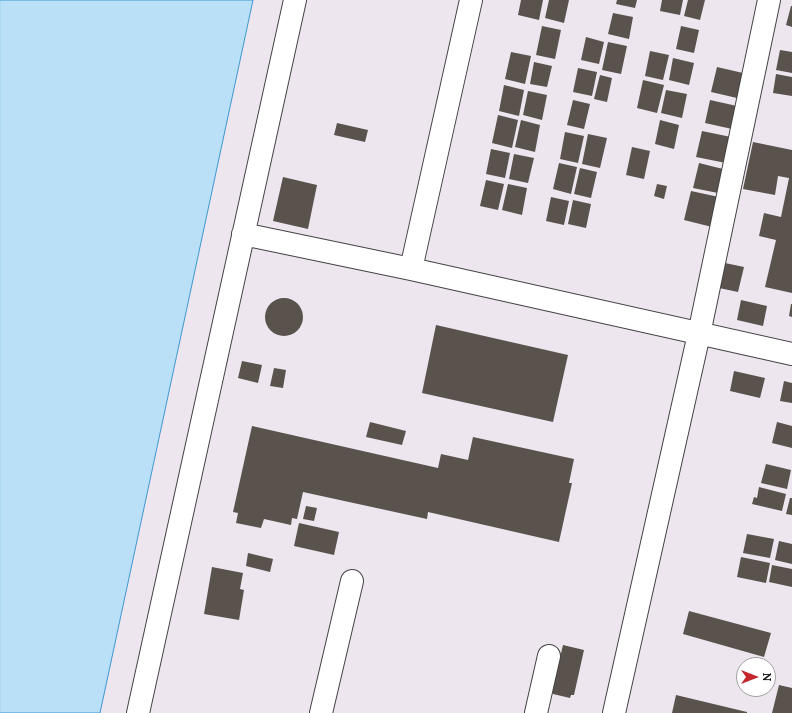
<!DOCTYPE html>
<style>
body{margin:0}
#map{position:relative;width:792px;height:713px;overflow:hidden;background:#fffdf5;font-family:Lora,serif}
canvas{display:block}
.north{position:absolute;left:736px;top:657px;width:40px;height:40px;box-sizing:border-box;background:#fff;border:1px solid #a0a0a0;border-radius:50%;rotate:90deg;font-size:11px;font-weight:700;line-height:16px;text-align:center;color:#111}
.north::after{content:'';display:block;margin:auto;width:14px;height:18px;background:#c4262e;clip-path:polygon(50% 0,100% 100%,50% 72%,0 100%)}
</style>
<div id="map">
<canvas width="792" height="713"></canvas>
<div class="north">N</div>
</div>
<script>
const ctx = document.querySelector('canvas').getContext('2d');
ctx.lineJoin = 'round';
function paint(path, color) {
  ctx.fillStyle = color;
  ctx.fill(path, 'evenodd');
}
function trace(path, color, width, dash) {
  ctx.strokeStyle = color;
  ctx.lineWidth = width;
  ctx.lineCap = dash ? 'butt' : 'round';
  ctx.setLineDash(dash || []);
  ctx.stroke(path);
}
const industrial = new Path2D(`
 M253,0H792V713H100ZM744,665H768V689H744Z`);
const water = new Path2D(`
 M0,0H253L100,713H0Z`);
const building = new Path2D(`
 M521,0H543L539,20L518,15Z
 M549,0H569L564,23L545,18Z
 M617,0H637L635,8L616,4Z
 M662,0H683L680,15L660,11Z
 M688,0H705L700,20L684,16Z
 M791,6H792V27L786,25Z
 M613,13L633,17L629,39L608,34Z
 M542,26L561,30L555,59L536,55Z
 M681,26L699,30L694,53L676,49Z
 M586,37L604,42L599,64L581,60Z
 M608,42L627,46L621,74L602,70Z
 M780,50L792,52V73L776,70Z
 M650,51L669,55L663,80L645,76Z
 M511,52L531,56L525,84L505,79Z
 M673,58L694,63L689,85L669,80Z
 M534,62L552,66L547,87L530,84Z
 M717,67L743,73L737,98L711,92Z
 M578,68L597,72L592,96L573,92Z
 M776,74L792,77V96L773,93Z
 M600,75L612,78L607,102L594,99Z
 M643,80L664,85L657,113L637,108Z
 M504,85L524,90L519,116L499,111Z
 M666,90L687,94L682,118L661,113Z
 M528,91L547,95L542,120L523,115Z
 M573,100L590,104L584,129L567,125Z
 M710,100L737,106L732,129L705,123Z
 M498,115L518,120L512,148L492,143Z
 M521,120L540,125L535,152L515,147Z
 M660,120L679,125L674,149L655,144Z
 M337,123L368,130L365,142L334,135Z
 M702,131L731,137L726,163L696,157Z
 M565,132L584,136L578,163L560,159Z
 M588,134L607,138L600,168L582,164Z
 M753,142L792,150V293L765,287L776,240L759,236L764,213L781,217L789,178L778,176L775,195L743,189Z
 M632,147L650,151L644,179L626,175Z
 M491,149L510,153L505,178L486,174Z
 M514,154L534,158L528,183L509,179Z
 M559,163L577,167L571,194L553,189Z
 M699,163L723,169L718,193L693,188Z
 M580,168L597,172L591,198L574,194Z
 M283,177L317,185L308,229L273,221Z
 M486,180L504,184L498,210L480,206Z
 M508,184L527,188L522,215L502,210Z
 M657,184L667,186L664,199L654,196Z
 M691,191L719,197L712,227L684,220Z
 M551,197L569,201L564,225L546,221Z
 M573,200L591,204L586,228L568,224Z
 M725,263L744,267L738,292L719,288Z
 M265 317a19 19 0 1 1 38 0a19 19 0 1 1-38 0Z
 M741,300L767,306L763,326L737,320Z
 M791,304H792V317L789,316Z
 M436,325L568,355L553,422L422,393Z
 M242,361L262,365L258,383L238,378Z
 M274,368L286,370L283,388L270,386Z
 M734,371L765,378L760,398L730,391Z
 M784,381L792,383V403L780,401Z
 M370,422L406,431L402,445L366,437Z
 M777,422L792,426V448L772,443Z
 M252,426L438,468L441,454L468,460L473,437L574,459L569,483H572L559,542L428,512L427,519L303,492L297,519L292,518L291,525L264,519L261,528L236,523L238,513L233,512Z
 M766,464L791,470L787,489L761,483Z
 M759,487L786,494L782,511L752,504L754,497L757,498Z
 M790,498H792V515L786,514Z
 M306,506L317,508L314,521L303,519Z
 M299,523L339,532L334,555L294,546Z
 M747,534L774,539L770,558L743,553Z
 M779,541L792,544V564L775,560Z
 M248,553L273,559L270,572L246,566Z
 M741,557L770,563L766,583L737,577Z
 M772,565L792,569V587L769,582Z
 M212,567L243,573L240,589L244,590L239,620L204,614Z
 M689,611L771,633L764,657L683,634Z
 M563,645L584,650L574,695H571L570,698L553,694L552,691Z
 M779,685L792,688V713H772Z
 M676,695L747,712V713H672Z`);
const minor = new Path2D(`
 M243,234L411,269L792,354
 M411,269L471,0
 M138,713L295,0
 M321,713L352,581
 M536,713L549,656
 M614,713L699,334L769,0`);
paint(industrial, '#eee6ef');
paint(water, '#b9e0f7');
trace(water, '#3f96cf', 1);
paint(building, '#5a524d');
trace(minor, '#444', 24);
trace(minor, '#fff', 22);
</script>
